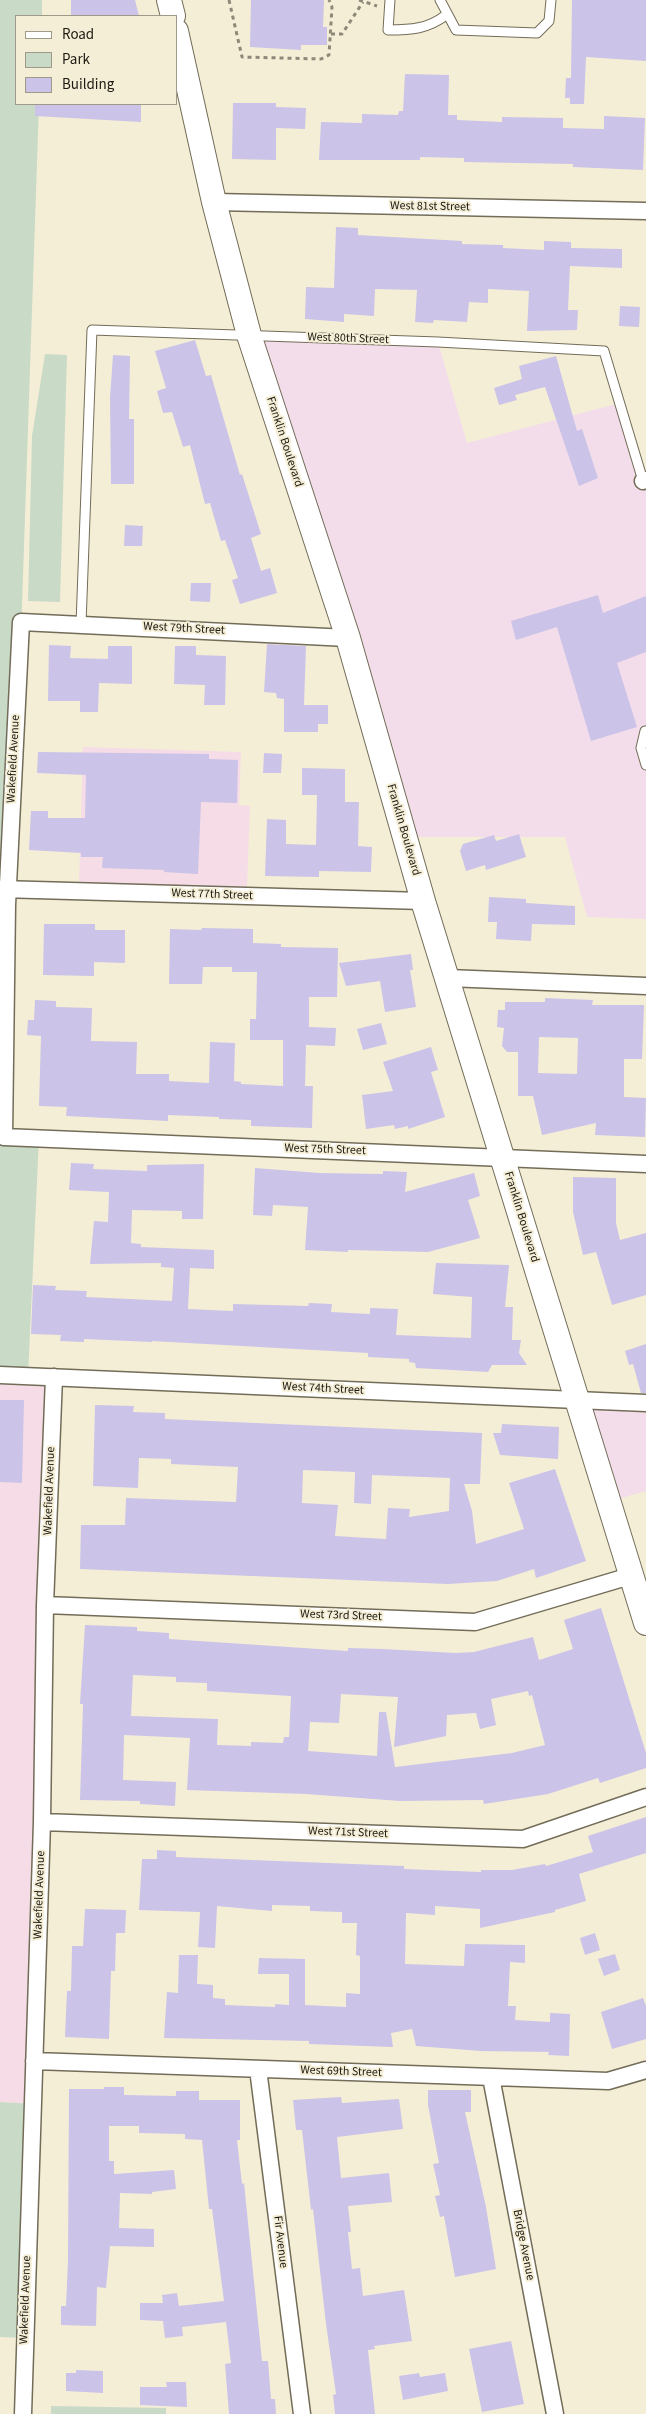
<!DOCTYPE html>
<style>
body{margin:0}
#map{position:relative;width:646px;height:2414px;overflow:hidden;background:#f5eed7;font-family:"Source Sans 3",sans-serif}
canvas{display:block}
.legend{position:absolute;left:15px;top:15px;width:162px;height:90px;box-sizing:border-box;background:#f5eed7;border:1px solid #9e9988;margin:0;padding:6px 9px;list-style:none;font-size:15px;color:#1c1911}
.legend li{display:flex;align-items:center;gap:10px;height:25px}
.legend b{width:25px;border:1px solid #9e9988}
</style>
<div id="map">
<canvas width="646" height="2414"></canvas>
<ul class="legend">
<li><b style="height:6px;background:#fff"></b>Road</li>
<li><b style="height:14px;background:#c9dac7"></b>Park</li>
<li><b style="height:14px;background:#cbc3e8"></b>Building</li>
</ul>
</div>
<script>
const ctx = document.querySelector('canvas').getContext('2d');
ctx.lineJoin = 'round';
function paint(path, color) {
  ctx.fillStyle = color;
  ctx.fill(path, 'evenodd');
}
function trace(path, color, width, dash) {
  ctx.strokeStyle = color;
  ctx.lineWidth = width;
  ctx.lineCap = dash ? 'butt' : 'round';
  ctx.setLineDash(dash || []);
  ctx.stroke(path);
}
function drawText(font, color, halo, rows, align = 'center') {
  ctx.font = font + ' "Source Sans 3",sans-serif';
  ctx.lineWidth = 4;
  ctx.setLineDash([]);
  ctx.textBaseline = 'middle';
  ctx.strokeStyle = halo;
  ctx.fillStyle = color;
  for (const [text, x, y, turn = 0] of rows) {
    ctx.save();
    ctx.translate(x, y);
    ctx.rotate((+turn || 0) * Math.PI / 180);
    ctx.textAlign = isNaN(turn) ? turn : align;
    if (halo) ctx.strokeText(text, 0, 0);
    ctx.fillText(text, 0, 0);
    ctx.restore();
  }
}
const commercial = new Path2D(`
 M249,335L438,342L467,443L620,403L646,480V919L587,917L565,837H405Z
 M575,1400L646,1403V1491L607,1502Z`);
const industrial = new Path2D(`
 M83,747L241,752L239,805L250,806L247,888L79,883Z
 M0,1375L54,1377L33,2104L0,2102Z`);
const green = new Path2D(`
 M0,0H42V16H16V104H39L4,1136L39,1138L28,1376L0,1375Z
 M45,354L67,355L60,602L28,601L32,436Z
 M0,2102L33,2104L25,2338L0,2337Z
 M51,2406L166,2408V2414H51Z`);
const building = new Path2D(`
 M71,0H135L139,16H71Z
 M251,0H324L323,27H327V45H301V50L250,47Z
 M572,0H646V61L586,57L584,104H570V98H565L566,78H571Z
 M405,74L449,75L448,115H457V120L502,122V117L563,118V128L604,129V116L645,118L643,170L573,167V164L464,162V158L420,157V160H319L321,122L362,123V114L398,115L399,111H403Z
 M233,103H276V107L306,108L305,129L276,128V160L232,159Z
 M35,104H141V122L35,116Z
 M336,227L358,228V235L462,241V244L503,245V248L544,250V241L571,242V248L622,249V268L570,266L568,310H578L577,330L527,331L529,291L488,289V303L469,302L467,322L434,320L433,323L415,322L417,290L375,289L374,316L344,314V322L305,319L306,287L334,288Z
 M620,306L640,307L639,327L619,326Z
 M195,340L206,376L211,375L240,475L242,474L261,534L251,538L261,571L270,568L277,593L240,604L232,580L238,578L225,540L221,541L210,503L205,504L190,445L183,447L172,412L163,413L157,391L166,388L155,351Z
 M113,355L130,356L129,419H134V484H111L110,398Z
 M556,356L577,431L582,429L598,478L579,486L545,387L515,395L517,400L499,405L494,388L522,379L519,366Z
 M125,525L143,526L142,546H124Z
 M191,583H211L210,602L190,601Z
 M598,595L603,613L646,596V652L617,663L637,727L591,741L557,627L516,640L511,621Z
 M267,644L306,646L304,705H328V724H318V732H284V699L277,698L276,693L264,692Z
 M49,645L71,646L70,658L108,659V646H132V684L99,683L98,712H80V701H48Z
 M175,646H196V655L226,656L225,705H204L205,685L174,684Z
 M38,752L209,754V759L238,760L237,803L201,802L198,874L164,872V870L102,868L103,857H81V853L29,850L31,811H48V818H85L86,775L37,773Z
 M264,753L282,754L281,773H263Z
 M302,768L345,769V802H359L358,846L372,847L371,872L319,871V877L265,876L267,819L286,820V844L316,845L317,795H302Z
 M519,834L526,857L486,870L485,865L466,871L460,851L463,844L494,835L496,841Z
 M489,897L526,899V903L575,906V925L532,924L531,941L496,939L497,922H488Z
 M44,924H95V930H125V963L94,962V976L43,975Z
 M202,928L253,929V943L281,944V947L338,948L337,997H309V1027L336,1028L335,1046L306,1045L305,1086H313L312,1128L251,1126V1120L219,1119V1117L168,1115V1121L66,1116L67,1107L39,1106L41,1036L27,1035L28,1020H34L35,1000L56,1001V1007L92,1008L91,1041L137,1042L136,1074H169V1081L209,1083L210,1042L235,1043L234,1081L241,1082V1084L283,1086V1040H250V1019H256L257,972H232V967H203L202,984H169L170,929L201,930Z
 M411,954L413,970H410L416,1007L385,1012L380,981L346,986L339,963Z
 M545,998L593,1000L592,1005H644L642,1059H624V1097L646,1098L645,1137L595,1135L596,1123L542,1135L533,1096H518V1052H507L502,1046L504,1028L497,1027L498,1010H505V1002H545ZM539,1037L578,1038L577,1074L538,1073Z
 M381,1023L387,1044L363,1050L357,1029Z
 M431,1047L438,1070L431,1072L445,1117L408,1129V1126L395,1129L394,1125L366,1129L362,1095L393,1091L383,1062Z
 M71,1163L94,1164L93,1169L147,1171V1165L204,1164L203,1219H182V1211L132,1210L131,1243L141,1244V1247L214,1250V1269L190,1268L188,1309L233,1311V1304L308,1306L309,1303L332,1304L331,1312L370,1314V1308L398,1309L396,1335L471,1338L472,1297L433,1294L436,1263L509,1265L505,1307H513L512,1340H521L519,1353L527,1365H492L488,1372L416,1368L415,1363L409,1362V1359L368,1357V1353L152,1341V1342L84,1339V1342L60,1341L61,1335L31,1334L33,1285L56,1286L55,1290L87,1291L86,1297L172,1301L174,1268L161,1267V1263L90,1264L94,1221L108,1222L109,1192L69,1190Z
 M255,1168L319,1173L383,1174V1171L407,1172L405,1192L474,1173L480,1196L468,1200L480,1238L428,1252L348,1250V1252L305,1250L308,1207L273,1205L272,1216L253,1215Z
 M573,1177L616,1178V1223L620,1240L646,1233V1295L612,1305L596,1252L583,1255L573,1212Z
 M646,1344V1393H641L633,1364L629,1365L625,1351Z
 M0,1400H24L22,1483L0,1482Z
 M95,1405L134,1406L133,1412L165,1413V1419L482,1433L480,1484H464L472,1511L476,1544L524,1529L509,1483L555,1469L586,1561L536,1578L534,1569L497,1581L448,1584L80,1569L81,1525H125L126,1498L236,1502L238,1467L171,1464V1459L139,1458L138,1488L93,1486ZM303,1470L355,1472L354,1503L371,1504L372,1475L450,1478L449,1511L409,1517L410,1509L388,1508L386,1539L335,1536L338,1505L302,1503Z
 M502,1424L559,1427L558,1459L500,1455L493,1433H501Z
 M601,1608L646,1753V1768L600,1783L598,1778L548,1794L484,1804L483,1800L400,1801L306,1794L187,1790L190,1738L124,1735L123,1780L176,1782L175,1806L140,1804V1801L80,1800L83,1704H80L85,1625L137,1627V1631L169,1633V1639L348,1651V1648L383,1649L456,1653L474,1652L533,1637L539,1660L573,1649L564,1620ZM133,1675L176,1677V1682L207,1683V1691L291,1696L289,1737H284L283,1743L251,1742V1746L217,1745L218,1719L131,1716ZM528,1691L529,1696L532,1695L545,1745L512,1753L395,1767L386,1712H379L377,1756L308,1751L310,1722L339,1723L341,1694L398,1697L394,1747L446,1736L447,1715L476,1713L480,1729L496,1725L491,1699Z
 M646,1817V1853L579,1874L586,1901L555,1910V1912L480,1928V1909L435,1906V1915L406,1913L405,1964L464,1966L465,1944L525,1945V1963L510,1962L508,2006H516L515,2020L550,2022V2013L570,2014L569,2056L548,2055L549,2052L481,2051L416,2046L412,2029L391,2033L393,2047L309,2044V2041L164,2038L167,1992L178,1993L179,1955H198L197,1984L213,1985V1998L225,1999V2005L275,2007V2004L289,2005V1974H258L259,1958L305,1959V2005L346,2007V1993L360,1994V1956L356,1955L357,1923H342V1912L310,1911V1906L272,1905V1911L217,1906L215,1948L198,1947L200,1912L139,1910L142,1859H157V1850L176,1851V1857L404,1866V1869L481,1872V1870H512L545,1864L546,1866L593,1852L588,1836Z
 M85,1909L126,1910L125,1933H116L115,1971H111L109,2039L65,2037L67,1991H71L72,1946H83Z
 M595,1933L600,1950L585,1955L580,1938Z
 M615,1954L620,1970L604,1976L598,1959Z
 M643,1998L646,2006V2039L612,2049L601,2012Z
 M104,2087H124V2095L176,2096V2091H199V2100H240V2140H237L242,2184L244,2183L262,2361H268L271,2399H275L276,2414H229L225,2364L231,2363L226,2322L182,2327L183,2336L165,2338L163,2321L140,2320V2303H163L162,2295L177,2293L179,2306L224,2301L212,2209H209L202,2140L185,2139V2134L139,2133V2126H109V2161H114V2174L174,2170L176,2189L152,2192V2194L120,2193L119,2228L154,2229V2247L110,2246L106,2288L97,2287L96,2326L61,2325V2306H66L68,2260L69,2089H104Z
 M428,2090H471V2112H465L486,2207L496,2269L455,2277L444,2216L440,2217L435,2196L440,2195L433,2164L439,2163L428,2105Z
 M341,2097L342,2103L399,2099L403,2129L337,2137L341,2178L389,2173L392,2202L348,2206L351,2232H348L352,2269L360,2268L363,2296L404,2290L412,2341L374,2346L375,2349L368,2350L375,2414H335L333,2395L336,2394L326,2324L313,2209L311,2210L302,2130H296L293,2100Z
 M511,2341L524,2404L482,2412L469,2349Z
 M76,2370L103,2371V2393L66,2391V2373H76Z
 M419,2373L420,2377L445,2373L448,2391L403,2400L399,2376Z
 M166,2382H186L187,2407L140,2405V2387H167Z`);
const path = new Path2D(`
 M229,0L242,57L321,59L329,55L332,7L329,0
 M359,0L377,6
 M331,34H342L363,2`);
const lane = new Path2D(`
 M390,0L388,30C411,30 428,29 446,15
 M440,0L456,30L537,33L549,21L551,0
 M81,624L92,330L438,342L604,351L643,481
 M645,731L641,748L646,765`);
const street = new Path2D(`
 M214,202L646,211
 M643,481L646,480
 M348,638L21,622L7,905L4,1137L646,1164
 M0,889L423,901
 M448,978L646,986
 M0,1375L646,1403
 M45,1605L475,1622L630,1576
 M42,1822L523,1839L646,1797
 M34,2061L608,2081L646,2070
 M258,2069L302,2414
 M491,2077L555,2414
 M23,2414L42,1822L45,1605L54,1377`);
const secondary = new Path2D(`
 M169,0L173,16
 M176,31L214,202L249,335L348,638L423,901L646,1623`);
const streetNames = [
 ["West 81st Street",430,207,1],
 ["West 80th Street",348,339,2],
 ["Franklin Boulevard",284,442,72],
 ["West 79th Street",184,629,3],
 ["Wakefield Avenue",14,759,-87],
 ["Franklin Boulevard",403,830,74],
 ["West 77th Street",212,895,2],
 ["West 75th Street",325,1150,2],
 ["Franklin Boulevard",521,1217,73],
 ["West 74th Street",323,1389,3],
 ["Wakefield Avenue",50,1491,-88],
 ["West 73rd Street",341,1616,2],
 ["West 71st Street",348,1833,2],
 ["Wakefield Avenue",40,1895,-88],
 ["West 69th Street",341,2072,2],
 ["Fir Avenue",280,2242,83],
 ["Bridge Avenue",523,2245,79],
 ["Wakefield Avenue",26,2300,-88]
];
paint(commercial, '#f3ddea');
paint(industrial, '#f5dce6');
paint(green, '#c9dac7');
paint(building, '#cbc3e8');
trace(lane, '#726c58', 11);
trace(street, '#726c58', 19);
trace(secondary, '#726c58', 26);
trace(path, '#8d8878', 3, [4, 4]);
trace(lane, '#fff', 9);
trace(street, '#fff', 16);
trace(secondary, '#fff', 24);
drawText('12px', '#1c1911', '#f5eed7', streetNames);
</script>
